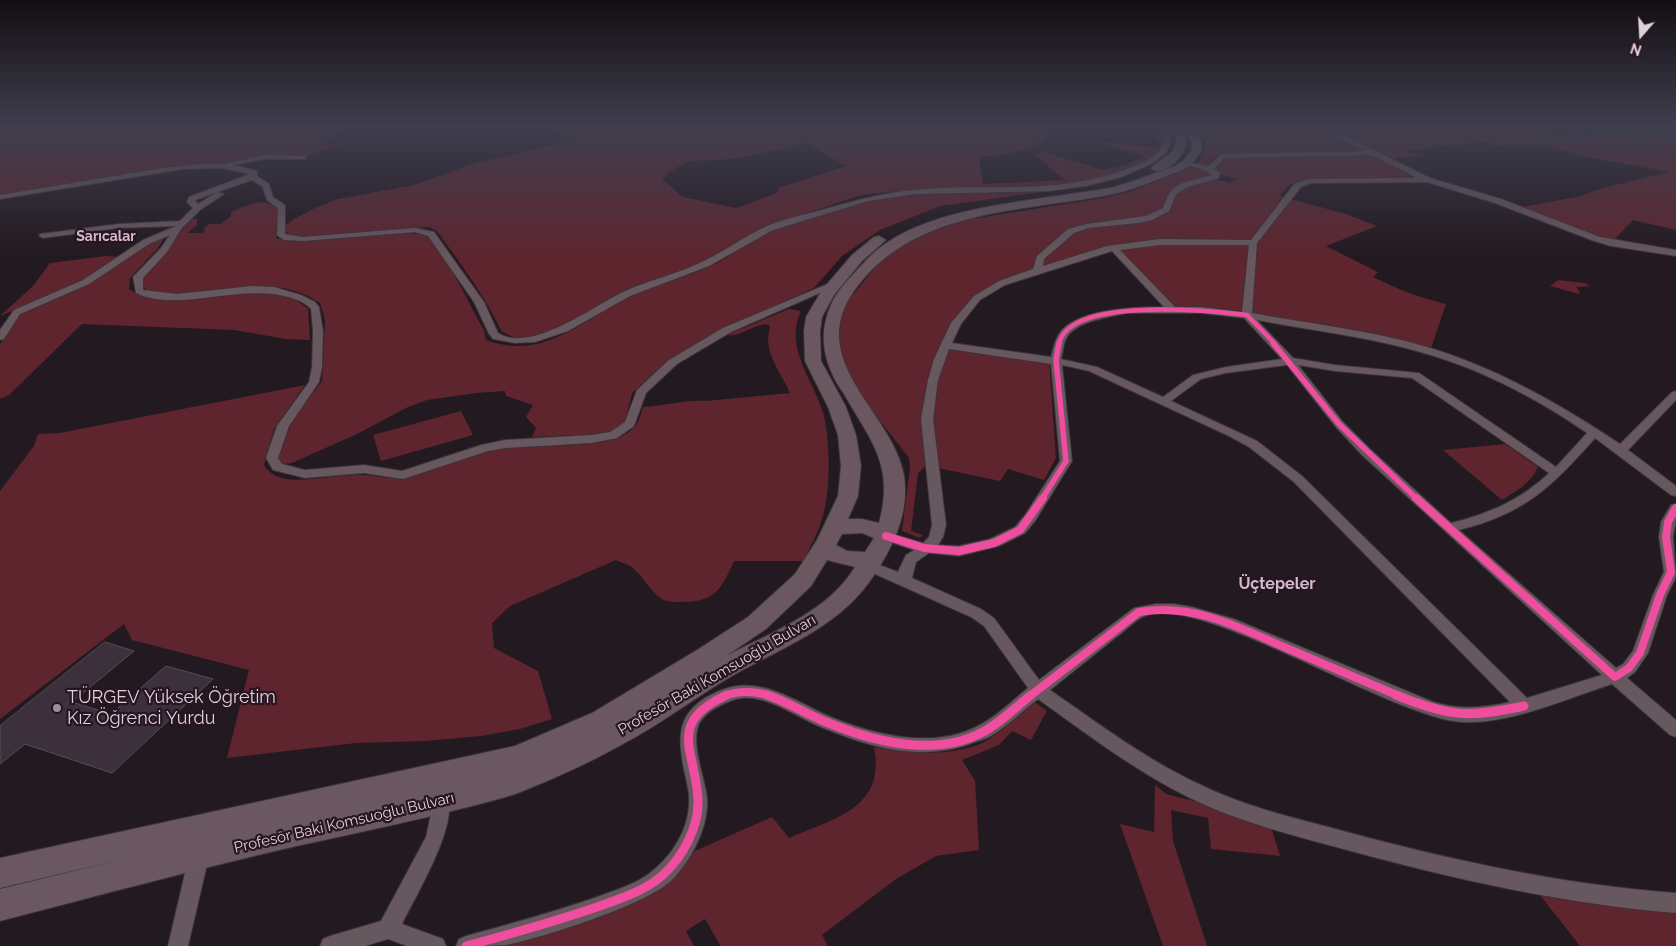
<!DOCTYPE html>
<meta charset="utf-8">
<style>
body{margin:0}
#map{position:relative;width:1676px;height:946px;overflow:hidden;background:#231920;font-family:Raleway,sans-serif}
canvas{display:block}
.north{position:absolute;left:1616px;top:10px;width:50px;height:50px;-webkit-text-stroke:4px #271522;paint-order:stroke;rotate:199deg;font-size:14px;font-weight:700;line-height:20px;text-align:center;color:#dfd1da}
.north::after{content:'';display:block;margin:auto;width:18px;height:22px;background:#dfd1da;clip-path:polygon(50% 0,100% 100%,50% 72%,0 100%)}
</style>
<div id="map">
<canvas width="1676" height="946"></canvas>
<div class="north">N</div>
</div>
<script>
const ctx = document.querySelector('canvas').getContext('2d');
ctx.lineJoin = 'round';
function paint(path, color) {
  ctx.fillStyle = color;
  ctx.fill(path, 'evenodd');
}
function trace(path, color, width, dash) {
  ctx.strokeStyle = color;
  ctx.lineWidth = width;
  ctx.lineCap = dash ? 'butt' : 'round';
  ctx.setLineDash(dash || []);
  ctx.stroke(path);
}
function drawText(font, color, halo, rows, align = 'center') {
  ctx.font = font + ' Raleway,sans-serif';
  ctx.lineWidth = 4.5;
  ctx.setLineDash([]);
  ctx.textBaseline = 'middle';
  ctx.strokeStyle = halo;
  ctx.fillStyle = color;
  for (const [text, x, y, turn = 0] of rows) {
    ctx.save();
    ctx.translate(x, y);
    ctx.rotate((+turn || 0) * Math.PI / 180);
    ctx.textAlign = isNaN(turn) ? turn : align;
    if (halo) ctx.strokeText(text, 0, 0);
    ctx.fillText(text, 0, 0);
    ctx.restore();
  }
}
const green = new Path2D(`
 M0,126H346L324,144H341L304,157L284,156L209,165L0,195Z
 M557,126H1054C1048,152 1000,155 979,157L983,184L1065,180L1035,155L1043,152L1103,170L1126,165L1144,156L1086,140L1159,148V141L1152,128L1129,126C1146,126 1158,121 1165,140L1161,151L1145,163L1089,181L1029,188L917,189L861,195L760,229L699,264L617,295L578,319L535,337H513L502,332C485,296 460,263 437,231L430,227L311,237H298L286,232L285,226L294,219L315,208L338,199L414,185L478,162L542,148L573,138L565,135L545,133ZM807,143L846,166L778,188L777,193L736,208L683,197L662,179L668,173L688,161L719,160L750,156Z
 M1192,126H1315L1361,149L1359,151L1224,154L1217,155L1206,165L1197,164C1211,146 1206,142 1192,126Z
 M1324,126H1525L1555,132L1624,133L1626,130L1676,131V230L1633,220L1611,243L1516,208L1578,197L1599,189L1669,172L1587,157L1539,144L1498,146L1483,142L1402,151L1425,156L1390,158Z
 M1375,155L1413,178L1298,180L1287,187L1280,196L1346,214L1377,226L1326,246L1378,272L1373,277C1400,290 1417,297 1446,304L1430,351L1247,315L1172,310L1114,248L1020,276L977,298L946,344L1049,359L1056,458L1044,480L1008,469L1000,481L933,467L932,459L918,473L911,531L923,535L920,538L902,531L910,468L909,458L862,398L849,374L840,354L838,336L839,319L846,303L879,263L894,250L933,229L959,221L1104,198L1132,191L1193,167L1205,169L1211,174L1209,177L1229,183L1237,179L1220,174L1214,169L1225,158Z
 M1048,191L940,206L880,230L842,256L814,288L708,336L660,368L632,393L626,418L622,426L603,434L532,437L536,428L526,417L533,405L506,396L505,391L477,393L427,400L408,407L357,434L292,463L284,464L278,460L277,454L295,416L322,381L325,320L320,303C273,272 231,294 180,295C169,295 157,292 146,290L143,285V277C160,259 174,235 193,219H197V225L187,233H202L206,230L203,229L209,224H221L231,216V212C246,205 263,196 278,208L276,238C308,247 412,223 428,238C447,255 470,306 484,330L486,340C546,362 583,318 632,296C660,283 690,276 717,263C733,255 746,242 762,234C779,226 798,222 816,217C834,212 852,203 870,200C929,190 989,193 1048,191Z
 M165,236L158,248L130,278L129,289C137,295 146,297 156,299C199,299 273,276 308,309L310,340L286,339L234,330L82,324L9,395L0,399V344L21,314L37,305L71,293L137,253L148,243Z
 M106,256L119,257L88,278L54,295L0,316L33,286L50,263Z
 M1558,280L1585,283L1590,286L1576,287L1580,292L1579,294L1550,286Z
 M789,309L801,311C783,349 815,381 824,416C830,442 831,494 822,519C818,533 810,547 804,561H734C721,590 715,602 681,602C673,602 665,602 659,597C649,589 643,577 633,568C629,564 621,563 616,560L510,606L492,623L494,648L538,671L552,719L520,729L481,736L426,741L356,743L227,758L249,670L132,640L124,624L0,719V491L34,446L38,434L60,433L305,385L274,429L264,465C269,473 276,477 286,479C305,482 336,475 357,475C374,474 390,480 407,477C440,467 473,453 506,447C540,441 613,455 636,425C640,420 641,412 643,407C662,406 689,399 706,401L790,393C781,372 762,351 770,328L769,325C754,322 742,338 727,335Z
 M461,411L473,435L381,461L373,435Z
 M1505,444L1538,467C1532,482 1515,492 1502,500L1443,450Z
 M1035,702L1047,711L1031,740L1012,731L999,745L962,760L975,781L979,850L936,856L896,879L822,935L828,946H719L720,945L705,919L686,931L694,946H502L570,923L688,854L772,817L789,838C835,818 886,808 874,747C909,753 946,757 980,744C995,738 1021,713 1035,702Z
 M1155,785L1166,794L1269,820L1280,856L1211,849L1208,818L1171,810L1173,841L1207,946H1163L1120,824L1154,832Z
 M1532,885L1676,903V946H1580Z`);
const building = new Path2D(`
 M105,642L134,651L72,702L111,714L166,666L213,679L112,773L25,744L0,764V726Z`);
const minor = new Path2D(`
 M1160,126H1169L1166,128L1169,131L1171,142L1165,154L1149,165L1121,177L1086,186L1049,191L915,194L868,201L773,230L709,266L630,296L568,331L535,342L515,343L493,339L489,334L474,302L428,236L415,232L303,241L284,240L277,235L278,208L267,200L263,187L252,180L195,200L198,204L217,192L224,194L200,210L181,229L167,252L143,278V290L177,294L252,286L274,287L301,295L315,302L319,307L323,331L322,367L319,382L289,426L278,458L282,464L305,470L364,465L402,471L481,445L505,440L592,435L610,432L625,422L637,390L669,360L723,328L830,283L833,282L838,285L731,332L677,364L646,393L634,426L617,438L592,443L505,448L488,451L403,479L364,473L305,478L273,470L266,458L277,426L309,382L312,367L313,331L311,309C306,303 296,299 288,297C240,283 175,313 136,293L133,277L161,248L170,235L149,244L89,284L20,314L4,339L0,340V330L14,310L83,280L143,240L176,226L118,228L43,238L39,236L40,234L118,224L180,221L193,208L187,202L189,197L250,174L222,168L183,169L0,199V195L163,168L203,164H225L264,155L306,156V158L304,159H264L234,165L257,171V176L269,184L273,197L285,205V234L303,237L415,228L434,232L484,302L498,333C530,354 594,306 623,292C649,280 678,274 704,261C725,251 745,236 767,226C786,218 808,214 829,208C857,200 884,193 913,190C987,182 1053,197 1126,169C1143,163 1157,158 1165,142Z
 M1317,126H1325L1430,178L1501,199L1600,237L1676,250V256L1611,246L1594,241L1495,203L1427,182L1311,183L1301,187L1257,243L1252,313C1310,324 1370,330 1427,347C1497,368 1560,404 1620,444L1672,392L1676,391V400L1628,450L1676,486V496L1671,495L1595,438C1552,487 1524,514 1459,530L1616,668L1623,664L1633,651L1653,595L1664,572L1659,537L1661,522L1671,505L1676,504V520L1673,537L1676,577L1667,595L1648,653L1635,672L1627,678L1676,720V737L1670,735L1612,684C1568,698 1509,725 1462,722C1391,718 1195,589 1142,617C1133,622 1124,632 1115,638C1094,655 1072,672 1050,690C1099,724 1148,761 1203,786C1251,809 1303,820 1354,834C1460,862 1566,885 1676,893V913C1565,904 1458,880 1351,851C1296,836 1241,823 1190,798C1135,771 1087,734 1038,699C1022,711 1007,727 989,737C983,740 974,742 967,745C917,761 869,747 821,727C793,716 759,687 728,702C718,706 706,712 700,722C689,742 705,777 707,798C708,807 706,816 704,825C698,845 686,866 671,881C643,906 544,937 506,945C490,946 471,946 456,946L459,939L466,936C510,924 554,912 597,897C618,889 641,883 657,867C675,851 688,828 689,804C690,794 687,784 685,774C676,734 677,709 719,691C760,673 797,703 833,718C875,735 933,749 976,727C995,718 1012,701 1028,688L984,626L971,617L864,569L862,566L864,563L869,561L898,572L906,555L914,550L881,539L879,536L881,533L886,532L923,543L929,537L932,525L921,419L928,380L934,359L951,323L974,296L999,281L1033,269L1037,256L1068,229L1087,224L1146,216L1163,208L1169,193L1175,187L1182,183L1212,175L1207,171L1185,164V162L1208,166L1222,154L1365,151ZM1372,155L1417,178L1310,179L1295,183L1251,240L1160,239L1107,246L1043,266L1044,259L1074,233L1088,228L1138,223L1152,220L1169,211L1176,194L1181,191L1188,187L1219,178L1220,173L1214,169L1224,158ZM1160,245H1249L1242,312L1201,307H1175L1120,250ZM1112,251L1164,307C1137,307 1084,308 1063,329C1055,337 1054,347 1051,357L952,343L961,324L980,300L1005,285ZM1127,313H1201L1244,318L1282,359L1226,367L1193,375L1163,397L1097,367L1061,359C1063,353 1063,345 1066,339C1074,321 1110,317 1127,313ZM1257,320C1309,330 1362,336 1413,350C1475,366 1535,397 1587,433L1556,467L1419,373L1335,365L1293,358ZM949,349L1051,364L1060,461L1025,515L1015,527L990,539L959,546L938,545L943,537L946,525L933,419L938,380ZM1062,365L1089,371L1229,436L1249,447L1294,482L1510,702C1483,708 1460,710 1433,702L1234,619L1192,607L1174,604H1156L1134,608L1039,680L994,618L981,609L912,578L916,562L929,553L959,556L999,546L1025,533L1035,521L1072,461ZM1287,365L1335,426L1362,455L1602,675L1527,698L1302,476L1257,441L1171,401L1201,379L1226,373ZM1298,365L1335,371L1412,378L1549,473C1521,500 1488,514 1451,523L1370,449L1343,422Z
 M1534,126L1676,127V131L1537,128Z
 M441,793L447,795C460,823 415,897 402,924L443,939L446,946H407L388,939L365,946H320L323,939L330,936L381,921L426,837L435,795Z
 M199,847L206,850L209,856L188,946H168L189,856L192,850Z`);
const primary = new Path2D(`
 M1168,126H1178L1186,138C1187,153 1170,174 1153,170L1151,168C1162,157 1176,156 1176,138Z
 M1179,126H1189L1201,140L1202,150L1191,165L1183,170C1160,178 1137,189 1113,194C1023,212 913,208 854,291C804,362 894,413 904,476C910,515 891,551 870,581C837,628 779,649 730,677C693,699 658,726 619,746C589,763 555,778 523,791C506,798 486,802 468,807C413,821 357,833 301,845C200,868 100,895 0,921V889L128,858L0,888V858L515,746L592,713L697,650L748,617L795,574L817,540L838,496L841,466L838,435L828,407L805,361L804,331L806,317L822,290L852,255L874,237L879,236L886,240L862,261L834,295L822,317L820,331L821,361L846,407L856,435L861,466L858,496L848,519H862L879,523C895,466 871,441 844,394C839,387 834,379 831,371C817,339 824,306 847,281C860,267 872,252 888,242C937,209 1019,202 1077,193C1089,191 1102,190 1114,187C1135,181 1155,173 1175,166L1183,161L1192,150L1191,140ZM862,533L874,538L865,552L847,551L836,545L842,534ZM827,560L855,567C828,612 770,633 726,656L766,629L811,586Z`);
const cyclewayFar3 = new Path2D(`
 M1059,344C1069,296 1211,311 1247,315L1275,344`);
const cyclewayFar2 = new Path2D(`
 M1273,343L1339,424L1417,499
 M1042,499L1066,461L1056,360L1059,343`);
const cyclewayFar1 = new Path2D(`
 M1416,498L1615,677L1629,668L1640,653L1660,595L1671,572L1666,537L1668,522L1676,508
 M886,536L924,548L959,551L994,543L1020,530L1043,498
 M724,696C740,690 755,691 771,696
 M1030,696L1139,612C1194,602 1242,629 1291,650C1327,665 1363,681 1399,696`);
const cycleway = new Path2D(`
 M767,695C788,702 806,714 826,722C874,742 934,758 983,732C1000,723 1016,707 1031,695
 M1396,695C1450,717 1468,718 1524,706
 M466,946C511,934 556,921 600,906C622,898 647,890 664,874C683,856 699,827 698,800C696,751 665,723 727,695`);
const markers = [
 [57,708,5,"#9d9199"]
];
const farNeighbourhoodnames = [
 ["Sarıcalar",106,237]
];
const streetNames = [
 ["Profesör Baki Komsuoğlu Bulvarı",717,675,-30],
 ["Profesör Baki Komsuoğlu Bulvarı",344,823,-13]
];
const neighbourhoodNames = [
 ["Üçtepeler",1277,584]
];
const nearPoinames = [
 ["TÜRGEV Yüksek Öğretim",67,698],
 ["Kız Öğrenci Yurdu",67,719]
];
paint(green, '#5e252e');
paint(building, '#3b303b');
trace(building, '#564e55', 1);
trace(minor, '#3c3439', 2);
trace(primary, '#3c3439', 2);
paint(minor, '#67575e');
paint(primary, '#6a5760');
trace(cyclewayFar3, '#ef4d9e', 4.5);
trace(cyclewayFar2, '#ef4d9e', 5.5);
trace(cyclewayFar1, '#ef4d9e', 8);
trace(cycleway, '#ef4d9e', 9);
const sky = ctx.createLinearGradient(0, 0, 0, 258);
sky.addColorStop(0, '#130e12');
sky.addColorStop(0.49, '#3f3e4e');
sky.addColorStop(1, '#3f3e4e00');
ctx.fillStyle = sky;
ctx.fillRect(0, 0, 1676, 258);
for (const [x, y, r, color] of markers) {
  const dot = new Path2D();
  dot.arc(x, y, r, 0, 2 * Math.PI);
  ctx.fillStyle = color;
  ctx.fill(dot);
  trace(dot, '#271522', 2);
}
drawText('bold 14px', '#d3b9cc', '#271522', farNeighbourhoodnames);
drawText('15px', '#dfd1da', '#271522', streetNames);
drawText('bold 16px', '#d3b9cc', '#271522', neighbourhoodNames);
drawText('18px', '#dfd1da', '#271522', nearPoinames, 'left');
</script>
